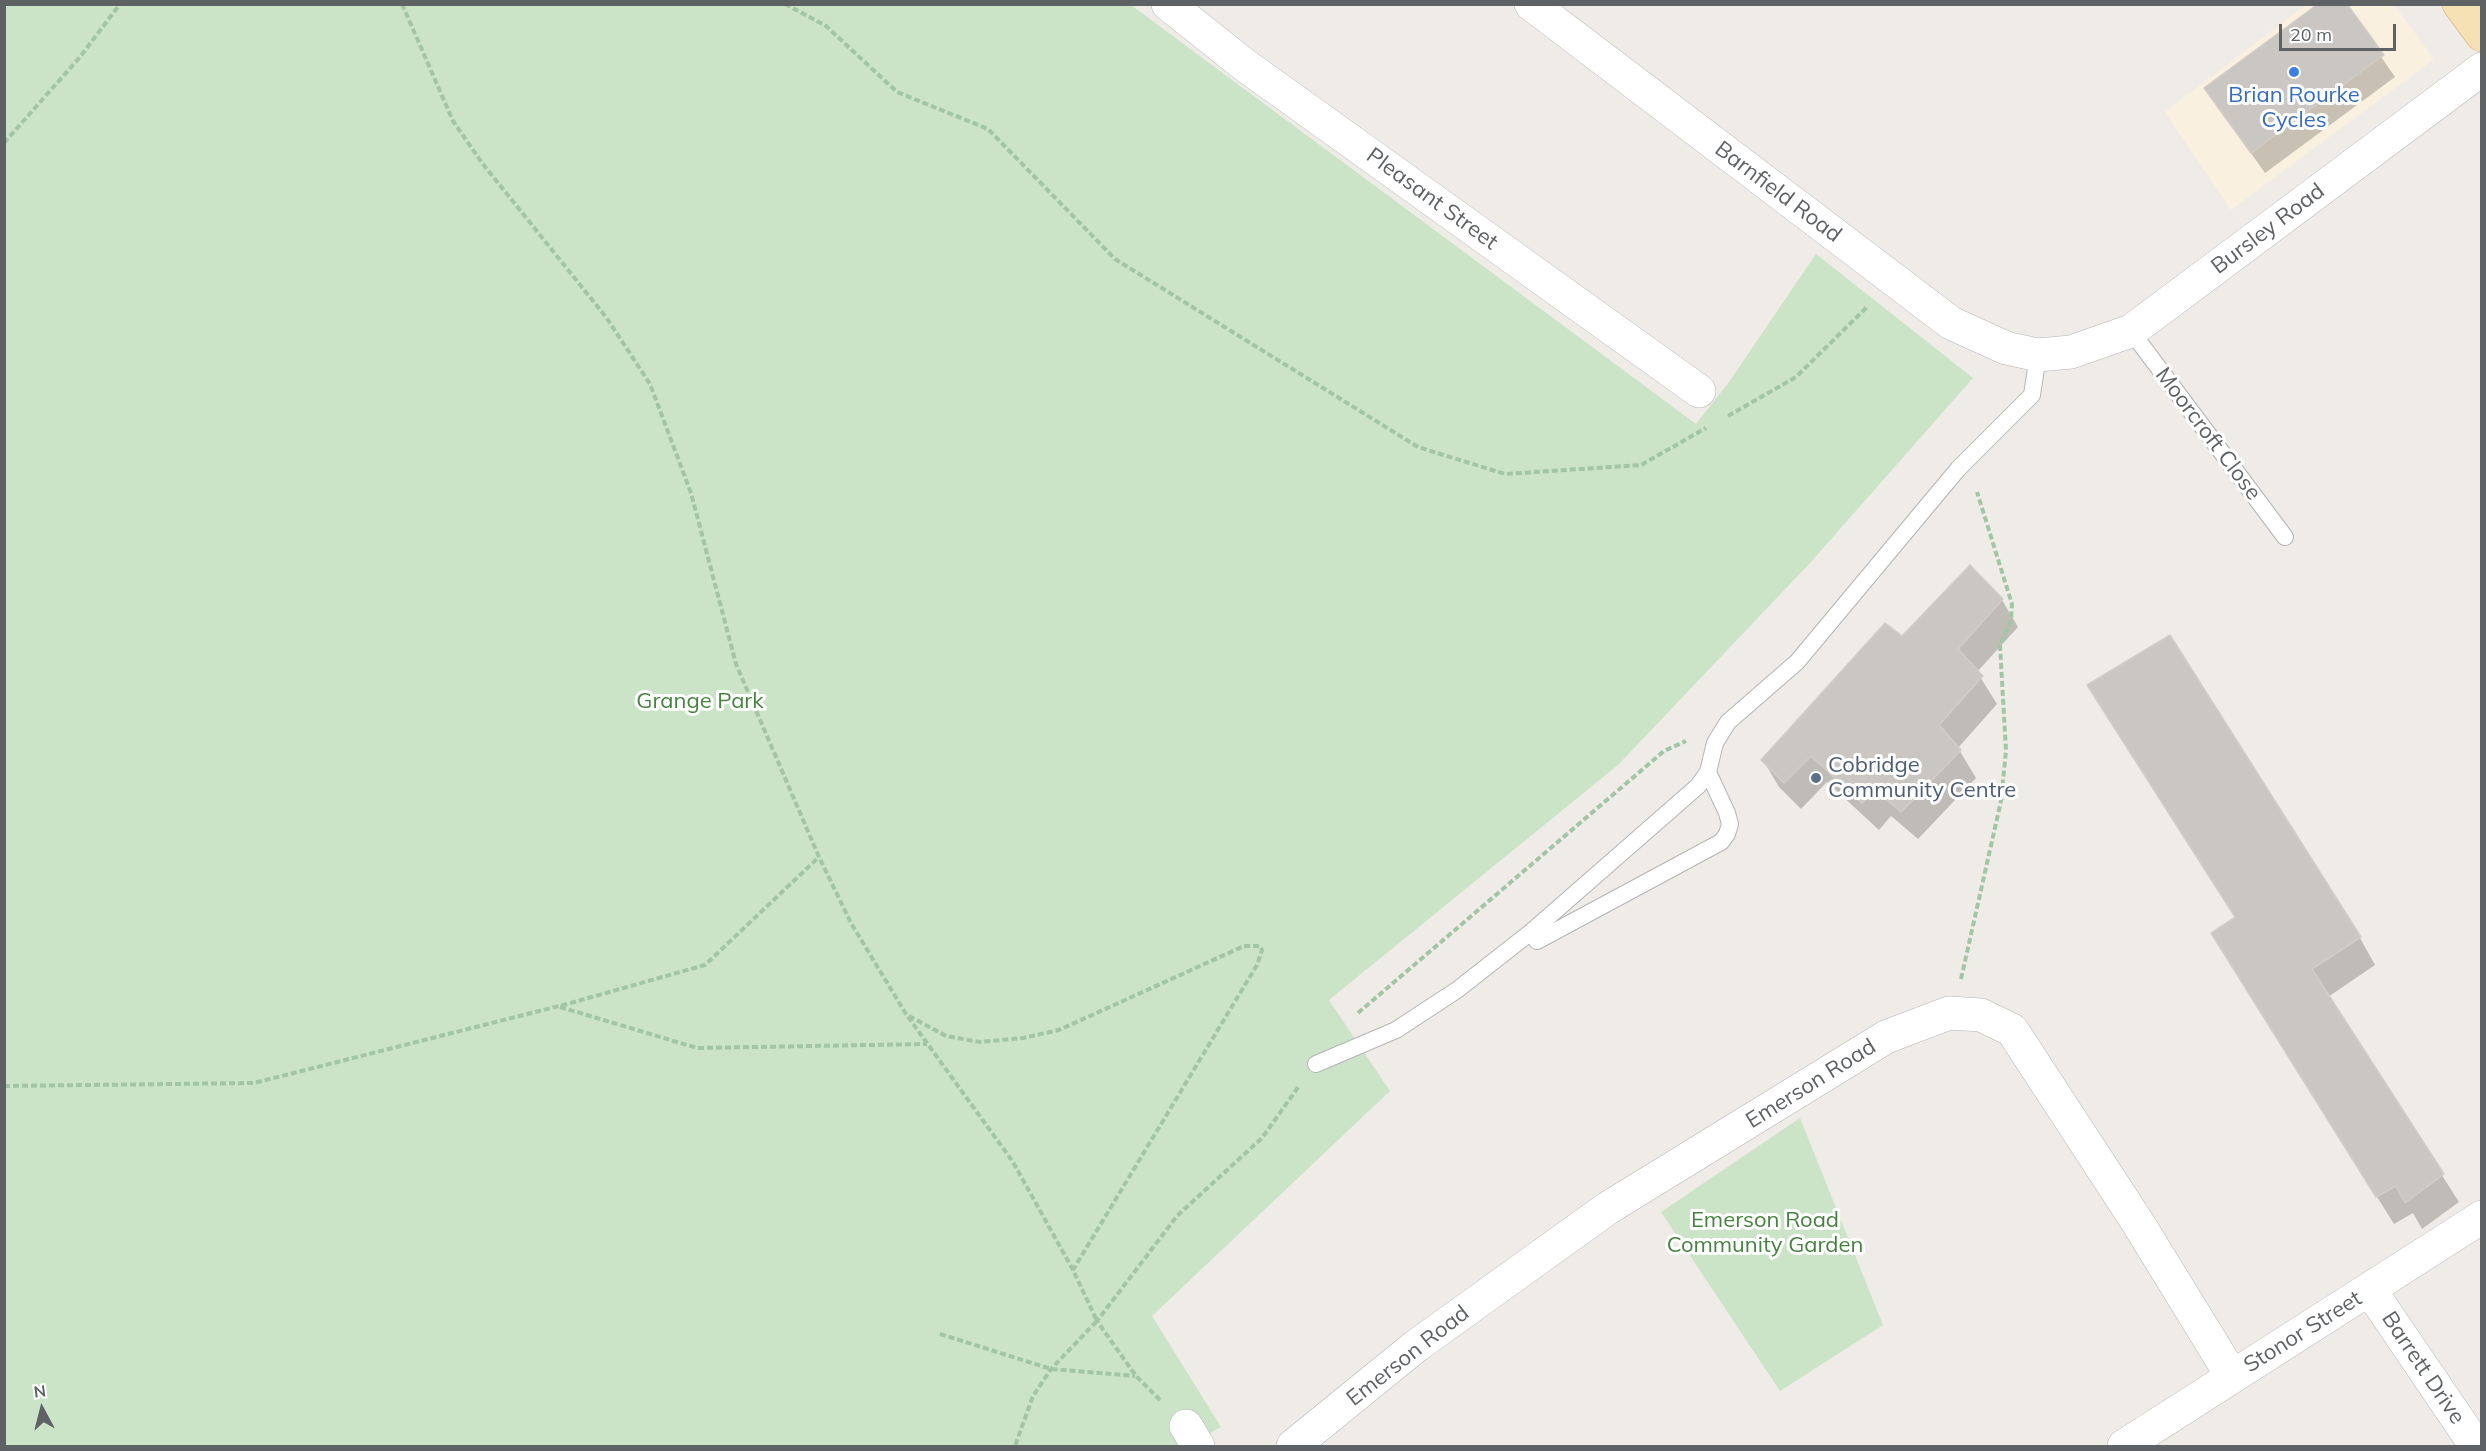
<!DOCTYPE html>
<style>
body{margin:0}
#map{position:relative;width:2486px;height:1451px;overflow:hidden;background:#efece7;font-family:Mulish,sans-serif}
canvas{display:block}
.frame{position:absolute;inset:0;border:6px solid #5e6265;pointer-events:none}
.north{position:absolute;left:12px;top:1379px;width:60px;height:60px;-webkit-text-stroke:4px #fff;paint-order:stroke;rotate:353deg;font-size:16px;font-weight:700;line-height:24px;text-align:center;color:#5e6265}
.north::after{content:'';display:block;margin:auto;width:21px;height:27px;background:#5e6265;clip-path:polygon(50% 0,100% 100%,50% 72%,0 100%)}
.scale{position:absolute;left:2279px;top:24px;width:117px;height:27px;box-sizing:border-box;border:3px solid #5e6265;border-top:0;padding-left:8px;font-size:18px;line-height:21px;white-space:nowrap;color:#5e6265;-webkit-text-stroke:4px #fff;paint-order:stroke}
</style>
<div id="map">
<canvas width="2486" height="1451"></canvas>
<div class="frame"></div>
<div class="north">N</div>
<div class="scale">20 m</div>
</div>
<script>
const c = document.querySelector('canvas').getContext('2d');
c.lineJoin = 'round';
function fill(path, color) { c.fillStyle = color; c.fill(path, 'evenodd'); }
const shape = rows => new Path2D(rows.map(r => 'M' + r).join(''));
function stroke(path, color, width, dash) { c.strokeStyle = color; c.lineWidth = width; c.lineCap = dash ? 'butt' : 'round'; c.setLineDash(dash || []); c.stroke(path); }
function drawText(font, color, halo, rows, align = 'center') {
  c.font = font + ' Mulish,sans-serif'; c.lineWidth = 6; c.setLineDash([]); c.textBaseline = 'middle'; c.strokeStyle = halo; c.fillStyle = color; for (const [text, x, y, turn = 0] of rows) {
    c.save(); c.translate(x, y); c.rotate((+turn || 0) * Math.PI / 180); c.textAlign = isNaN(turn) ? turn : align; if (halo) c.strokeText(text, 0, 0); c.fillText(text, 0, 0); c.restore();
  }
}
fill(shape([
 [2306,5,2394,5,2434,59,2231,210,2165,112]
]), '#faf0e0');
fill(shape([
 [4,5,1131,5,1696,424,1729,382,1816,254,1973,378,1810,563,1618,765,1329,1000,1390,1091,1152,1316,1221,1427,1186,1446,5,1446],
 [1800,1118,1883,1325,1780,1391,1661,1212]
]), '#cbe3c6');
fill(shape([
 [2345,4,2395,77,2265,173,2206,89],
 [2002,600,2018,627,1977,672,1997,704,1958,748,1976,778,1918,839,1891,816,1879,830,1827,782,1801,809,1779,787,1763,760,1902,638],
 [2089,686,2360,938,2375,965,2328,997,2459,1202,2422,1229,2413,1213,2394,1224,2229,961,2236,918]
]), '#0003');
const building = shape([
 [2318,4,2347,4,2384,55,2251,153,2204,88,2318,4],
 [1970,565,2003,599,1958,649,1983,676,1939,725,1961,750,1901,812,1875,789,1862,803,1811,756,1784,783,1761,760,1885,623,1902,636,1970,565],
 [2170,635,2361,937,2312,969,2444,1174,2405,1203,2396,1186,2376,1197,2211,933,2235,917,2087,685,2170,635]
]);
fill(building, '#cac7c3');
stroke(building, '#d3ccc6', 1.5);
const service = shape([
 [2131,331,2285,537],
 [1708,772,1727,813,1730,824,1727,834,1721,842,1537,941,1531,932,1698,786,1708,772,1715,743,1728,722,1797,662,1958,469,2032,395,2038,355],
 [1316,1064,1396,1030,1457,990,1531,932]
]);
const minor = shape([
 [1168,4,1246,66,1699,391],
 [1531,4,1951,323,2006,348,2038,355,2071,352,2131,331,2482,69],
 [2370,1290,2476,1446],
 [1186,1426,1198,1446],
 [1293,1446,1416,1346,1608,1208,1886,1037,1949,1013,1981,1015,2012,1030,2138,1223,2232,1376],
 [2124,1446,2482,1217]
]);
const primary = shape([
 [2459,4,2482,35]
]);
stroke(service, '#b2b4b7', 18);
stroke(minor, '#b2b4b7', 34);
stroke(primary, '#e2ae6c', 34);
stroke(shape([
 [402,4,453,121,482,163,606,317,650,384,691,493,736,664,819,857,851,923,906,1014,1013,1162,1073,1270,1097,1321,1051,1369,1033,1396,1015,1446],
 [785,4,826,26,897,92,988,129,1115,259,1418,447,1505,474,1641,465,1706,428],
 [4,143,80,57,120,4],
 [1728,416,1796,377,1867,307],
 [1961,979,2001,801,2006,751,2000,645,2011,621,2012,604,1977,492],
 [560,1007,697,1048,927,1044],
 [1358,1013,1664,751,1686,741],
 [909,1016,946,1036,980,1042,1023,1038,1059,1030,1244,946,1260,946,1262,950,1257,965,1073,1270],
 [4,1086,254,1083,567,1004,705,965,819,857],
 [940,1334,1051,1369,1135,1376],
 [1160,1400,1136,1376,1097,1321,1177,1216,1262,1138,1299,1086]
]), '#a2c5a6', 4, [6, 3]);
stroke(service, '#fff', 16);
stroke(minor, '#fff', 33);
stroke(primary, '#f6e1b4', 33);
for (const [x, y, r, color] of [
 [2294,72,6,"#3f7fe0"],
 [1816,778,6,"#5c6f8a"]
]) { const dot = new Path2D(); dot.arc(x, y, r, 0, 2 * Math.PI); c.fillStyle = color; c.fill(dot); stroke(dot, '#fff', 2); }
drawText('22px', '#366cbe', '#fff', [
 ["Brian Rourke",2294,95],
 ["Cycles",2294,120]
]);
drawText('22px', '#5e6265', '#fff', [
 ["Barnfield Road",1778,192,37],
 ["Pleasant Street",1432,199,36],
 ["Bursley Road",2268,229,-37],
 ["Moorcroft Close",2208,434,53],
 ["Emerson Road",1811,1084,-32],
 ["Stonor Street",2303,1332,-32],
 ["Emerson Road",1408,1356,-38],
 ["Barrett Drive",2423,1368,56]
]);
drawText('22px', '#488240', '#fff', [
 ["Grange Park",700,701],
 ["Emerson Road",1765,1220],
 ["Community Garden",1765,1245]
]);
drawText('22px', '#4e5e75', '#fff', [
 ["Cobridge",1828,765],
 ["Community Centre",1828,790]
], 'left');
</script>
